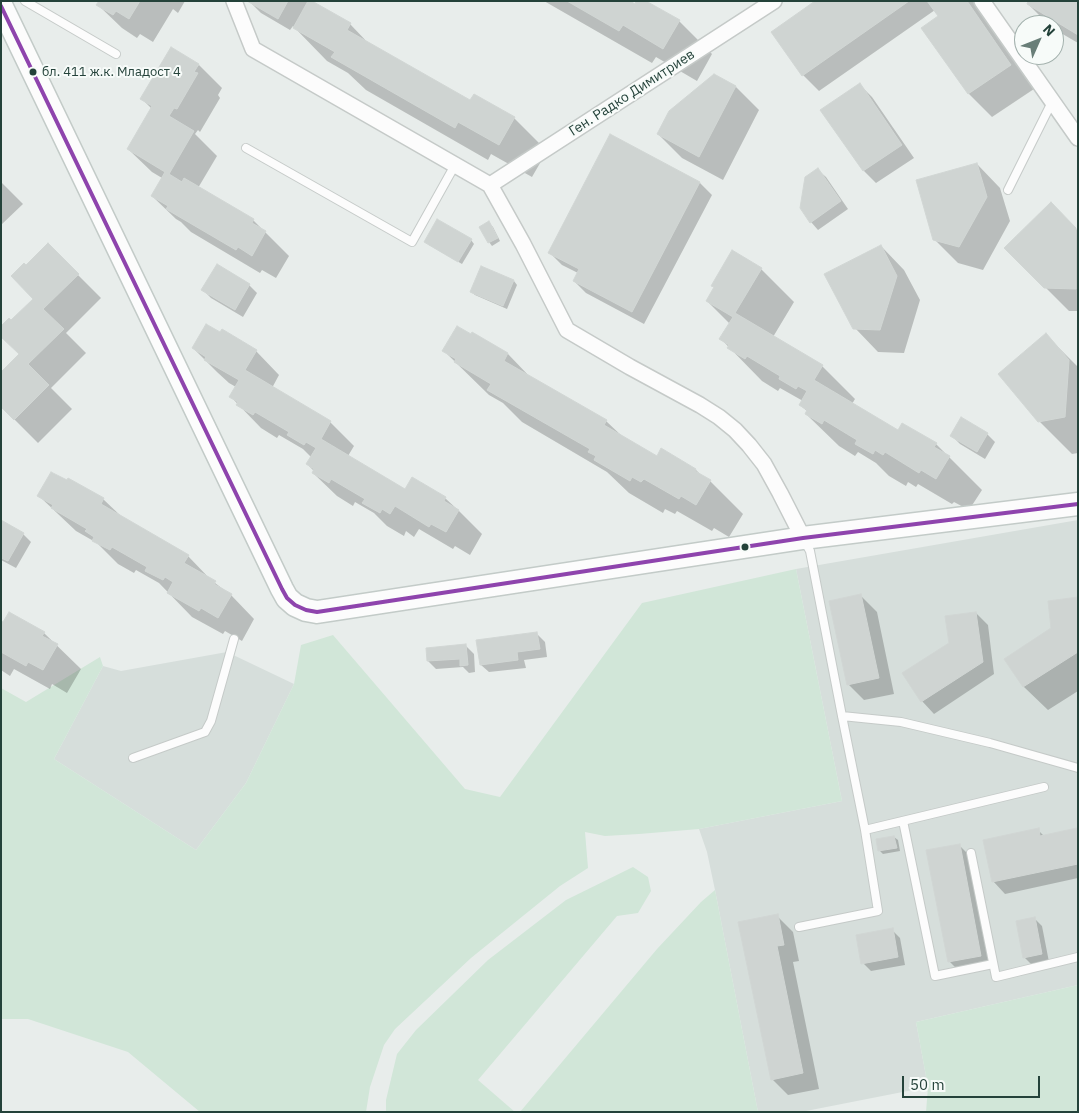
<!DOCTYPE html>
<meta charset="utf-8">
<style>
body{margin:0}
#map{position:relative;width:1079px;height:1113px;overflow:hidden;background:#e8edeb;font-family:"IBM Plex Sans",sans-serif}
canvas{display:block}
.frame{position:absolute;inset:0;border:2px solid #24423a;pointer-events:none}
.north{position:absolute;left:1014px;top:15px;width:50px;height:50px;box-sizing:border-box;background:#f7fbf9;border:1px solid #a3b1ad;border-radius:50%;rotate:46deg;font-size:14px;font-weight:700;line-height:20px;text-align:center;color:#24423a}
.north::after{content:'';display:block;margin:auto;width:18px;height:22px;background:#697e78;clip-path:polygon(50% 0,100% 100%,50% 72%,0 100%)}
.scale{position:absolute;left:902px;top:1076px;width:138px;height:22px;box-sizing:border-box;border:2px solid #24423a;border-top:0;padding-left:6px;font-size:15px;line-height:18px;white-space:nowrap;color:#24423a;-webkit-text-stroke:4px #f7fbf9;paint-order:stroke}
</style>
<div id="map">
<canvas width="1079" height="1113"></canvas>
<div class="frame"></div>
<div class="north">N</div>
<div class="scale">50 m</div>
</div>
<script>
const c = document.querySelector('canvas').getContext('2d');
c.lineJoin = 'round';
function fill(path, color) { c.fillStyle = color; c.fill(path, 'evenodd'); }
const shape = rows => new Path2D(rows.map(r => 'M' + r).join(''));
function stroke(path, color, width, dash) { c.strokeStyle = color; c.lineWidth = width; c.lineCap = dash ? 'butt' : 'round'; c.setLineDash(dash || []); c.stroke(path); }
function drawText(font, color, halo, rows, align = 'center') {
  c.font = font + ' "IBM Plex Sans",sans-serif'; c.lineWidth = 4; c.setLineDash([]); c.textBaseline = 'middle'; c.strokeStyle = halo; c.fillStyle = color; for (const [text, x, y, turn = 0] of rows) {
    c.save(); c.translate(x, y); c.rotate((+turn || 0) * Math.PI / 180); c.textAlign = isNaN(turn) ? turn : align; if (halo) c.strokeText(text, 0, 0); c.fillText(text, 0, 0); c.restore();
  }
}
fill(shape([
 [1078,520,1078,985,916,1022,928,1087,801,1112,758,1112,715,890,707,852,699,829,842,801,796,569],
 [227,652,294,684,246,783,196,850,54,759,103,666,121,671]
]), '#d6dedb');
fill(shape([
 [796,569,842,801,699,829,639,834,605,836,585,832,588,868,560,886,471,958,395,1029,384,1045,370,1087,366,1112,200,1112,128,1052,28,1019,1,1019,1,688,26,702,100,657,103,666,54,759,196,850,246,783,294,684,301,645,333,635,465,789,500,797,642,603],
 [633,867,648,877,651,891,638,913,617,916,478,1080,515,1112,386,1112,386,1100,397,1054,416,1030,488,960,566,900],
 [715,890,758,1112,520,1112,657,949,701,902],
 [1078,985,1078,1112,926,1112,928,1087,916,1022]
]), '#d1e6d8');
fill(shape([
 [100,1,185,1,178,13,173,9,153,42,140,34,137,38,122,28,98,5],
 [249,1,307,1,350,24,371,46,471,102,514,118,547,151,532,177,491,154,488,160,366,90,348,73,327,61,293,26,290,30,261,13],
 [544,1,627,1,679,21,712,54,697,81,656,57,652,63],
 [817,1,973,1,1034,89,992,117,969,94,923,28,939,16,935,10,819,91,803,75],
 [1078,1,1078,43,1054,29,1054,25,1049,25,1028,4],
 [199,65,222,88,218,95,220,98,200,132,198,130,195,134,217,156,198,188,253,220,289,256,276,278,262,270,260,273,191,232,181,222,176,219,152,196,162,178,152,172,128,149,152,109,142,99],
 [714,75,736,87,759,110,723,180,682,158,658,134],
 [860,85,872,97,914,158,876,183,864,171,822,110],
 [611,136,700,183,712,195,644,324,586,293,574,281,578,273,562,265,550,253],
 [977,164,1000,188,1010,221,983,270,958,263,934,239],
 [818,170,826,177,848,209,818,230,811,222],
 [1,182,23,204,1,225],
 [1051,204,1078,231,1078,311,1069,311,1006,248],
 [489,223,493,227,500,241,492,246,489,242],
 [471,240,474,244,462,264,429,245,426,242],
 [48,245,101,298,66,333,86,353,51,388,72,409,38,443,1,406,20,354,11,322,35,299,26,267],
 [881,246,904,270,920,300,904,353,878,352,855,328],
 [482,267,514,281,517,285,507,309,475,295,471,292],
 [761,269,794,302,773,337,822,366,855,399,852,404,899,432,936,444,982,490,969,510,954,502,952,504,918,484,916,487,908,482,906,486,889,476,876,463,858,452,855,456,839,446,806,414,808,412,800,405,803,401,780,388,778,391,762,381,721,339,730,324,707,301],
 [249,285,257,293,243,317,211,298,203,290],
 [472,334,508,354,531,378,606,421,624,438,657,458,662,450,696,470,704,478,710,481,743,514,729,537,714,528,712,531,677,511,675,514,665,509,663,513,629,493,607,472,522,422,503,403,489,395,444,351,471,336],
 [1046,335,1078,367,1078,453,1072,454,1039,421],
 [193,348,256,351,279,375,272,388,330,422,354,446,348,456,406,490,413,479,445,498,459,511,482,534,470,555,455,546,453,549,419,529,414,537,406,531,404,536,387,526,374,513,355,502,353,506,337,496,313,473,314,471,307,464,311,457,303,449,279,435,277,438,261,428,231,397,236,387,229,383,217,372],
 [987,434,995,442,985,459,960,444,952,436],
 [39,496,103,499,123,518,188,556,211,580,231,595,254,619,242,641,225,631,223,634,192,617,159,583,136,570,134,573,118,564,97,543,76,531],
 [1,521,23,534,31,542,16,568,1,560],
 [861,596,877,612,894,694,864,700,848,684],
 [1078,599,1078,691,1048,710,1024,687,1006,659,1053,629],
 [976,613,988,625,994,674,934,714,922,701,904,674,951,643],
 [1,623,44,633,81,669,67,693,52,684,50,689,14,669,10,676,1,670],
 [537,634,545,642,547,657,524,660,526,668,489,672,481,665],
 [466,646,474,654,475,672,469,673,463,667,436,669,428,661],
 [1076,829,1078,830,1078,878,1005,894,993,881,1038,830,1044,836],
 [894,837,898,840,900,851,883,854,880,851,878,840],
 [959,845,971,857,992,967,961,973,949,961],
 [777,916,793,932,799,961,793,962,819,1089,788,1095,772,1079],
 [1035,919,1042,926,1049,962,1032,965,1024,957],
 [892,930,900,938,905,965,871,971,863,963]
]), '#0003');
const building = shape([
 [99,1,140,1,129,19,116,11,113,15,96,5,99,1],
 [247,1,288,1,278,19,247,1],
 [308,1,312,1,351,23,347,30,470,100,474,94,515,117,499,145,458,122,455,128,331,57,335,52,293,28,308,1],
 [567,1,630,1,635,4,636,1,646,1,680,20,663,49,623,25,619,31,567,1],
 [815,1,909,1,802,76,771,32,815,1],
 [927,1,967,1,1011,65,968,94,921,28,938,16,927,1],
 [1028,1,1078,1,1078,35,1027,4,1028,1],
 [171,47,199,64,194,72,198,73,177,109,174,108,169,116,194,131,169,174,182,182,184,178,254,219,252,223,266,231,252,256,238,247,236,250,166,209,168,206,151,196,165,172,127,149,152,106,140,99,171,47],
 [714,74,736,86,699,157,657,134,669,111,714,74],
 [860,83,902,145,863,171,820,110,860,83],
 [610,134,700,182,632,312,573,281,579,269,548,253,610,134],
 [977,163,987,197,959,247,933,240,916,180,977,163],
 [818,168,841,201,810,223,800,208,805,177,818,168],
 [1051,202,1076,228,1076,289,1044,288,1004,248,1051,202],
 [437,219,472,239,458,262,424,242,437,219],
 [489,221,498,238,488,243,479,227,489,221],
 [48,243,79,274,43,309,64,329,28,364,49,385,14,420,1,407,1,372,19,354,1,337,1,326,9,318,11,320,33,299,11,276,24,263,26,265,48,243],
 [881,245,897,276,880,330,853,329,824,274,881,245],
 [732,250,762,268,735,313,823,365,814,380,898,430,902,423,937,443,934,447,950,456,936,479,921,470,919,473,885,452,883,455,875,450,873,454,855,444,857,440,824,420,822,424,805,414,807,410,799,405,807,391,798,386,796,389,779,379,780,376,747,356,745,359,727,348,729,345,719,339,733,317,706,301,714,287,711,286,732,250],
 [217,264,250,284,235,310,201,290,217,264],
 [481,266,514,280,503,306,470,292,481,266],
 [206,324,220,332,222,329,257,350,245,370,331,421,321,439,405,489,412,477,446,497,444,501,459,510,446,532,431,524,429,527,395,506,390,514,382,509,380,513,362,503,365,499,331,479,329,483,312,473,314,469,306,464,316,448,306,442,304,445,287,435,289,432,255,412,253,415,236,405,238,402,229,397,239,380,204,360,206,357,192,348,206,324],
 [457,326,471,334,472,332,508,353,504,361,607,420,604,425,657,456,661,448,696,469,695,471,711,480,696,505,681,496,679,499,644,479,641,482,632,477,630,481,594,460,596,456,588,452,590,449,487,390,491,384,454,362,456,359,442,351,457,326],
 [1046,333,1069,360,1065,417,1038,422,998,374,1046,333],
 [961,417,988,433,977,452,950,436,961,417],
 [51,472,67,480,68,478,104,498,101,504,189,555,184,563,216,581,214,584,232,594,218,618,201,608,199,611,167,593,173,582,165,577,163,580,145,571,147,567,112,547,110,550,92,541,94,537,85,531,87,529,51,508,53,505,37,496,51,472],
 [1,520,24,533,8,561,1,558,1,520],
 [861,594,879,678,847,685,829,601,861,594],
 [1078,597,1078,652,1023,687,1004,659,1051,628,1048,601,1078,597],
 [9,612,45,632,42,636,58,644,43,670,28,662,26,666,1,652,1,621,3,622,9,612],
 [976,612,983,662,921,702,902,673,949,643,945,616,976,612],
 [537,632,540,649,517,652,518,660,480,665,476,640,537,632],
 [466,644,468,665,460,666,460,659,427,661,426,648,466,644],
 [1039,828,1040,836,1077,828,1078,864,992,882,983,840,1039,828],
 [894,836,897,848,878,851,876,839,894,836],
 [960,844,981,956,948,962,926,850,960,844],
 [778,914,784,945,777,946,803,1073,771,1080,738,922,778,914],
 [1035,917,1042,954,1023,958,1016,921,1035,917],
 [893,928,898,957,861,964,856,935,893,928]
]);
fill(building, '#cfd4d2');
stroke(building, '#d1d6d4', 1);
const lane = shape([
 [25,1,116,54],
 [246,148,412,242,455,165],
 [1008,190,1052,102],
 [842,716,901,722,990,743,1078,768],
 [133,758,205,732,211,721,234,639],
 [903,821,935,976,993,964],
 [865,830,1044,787],
 [971,853,996,977,1078,957],
 [799,927,878,911,865,830,842,716,810,551,805,542]
]);
const street = shape([
 [234,1,253,49,490,185,523,244,567,330,630,367,700,405,719,417,735,430,749,445,764,464,780,493,803,538],
 [982,1,1078,138],
 [490,185,774,1]
]);
const secondary = shape([
 [1,5,282,589,287,598,295,605,306,610,317,612,803,538,1078,504]
]);
stroke(lane, '#c5cac8', 10);
stroke(street, '#c5cac8', 18);
stroke(secondary, '#c3cbc8', 25);
stroke(lane, '#fcfcfc', 8);
stroke(street, '#fcfcfc', 15);
stroke(secondary, '#fcfcfc', 22);
stroke(shape([
 [1,6,282,589,287,598,295,605,306,610,317,612,803,538,1078,504]
]), '#8e44ad', 4);
for (const [x, y, r, color] of [
 [33,72,4.5,"#24423a"],
 [745,547,4.5,"#24423a"]
]) { const dot = new Path2D(); dot.arc(x, y, r, 0, 2 * Math.PI); c.fillStyle = color; c.fill(dot); stroke(dot, '#f7fbf9', 2); }
drawText('13px', '#24423a', '#f7fbf9', [
 ["бл. 411 ж.к. Младост 4",42,72]
], 'left');
drawText('14px', '#24423a', '#f7fbf9', [
 ["Ген. Радко Димитриев",632,93,-33]
]);
</script>
